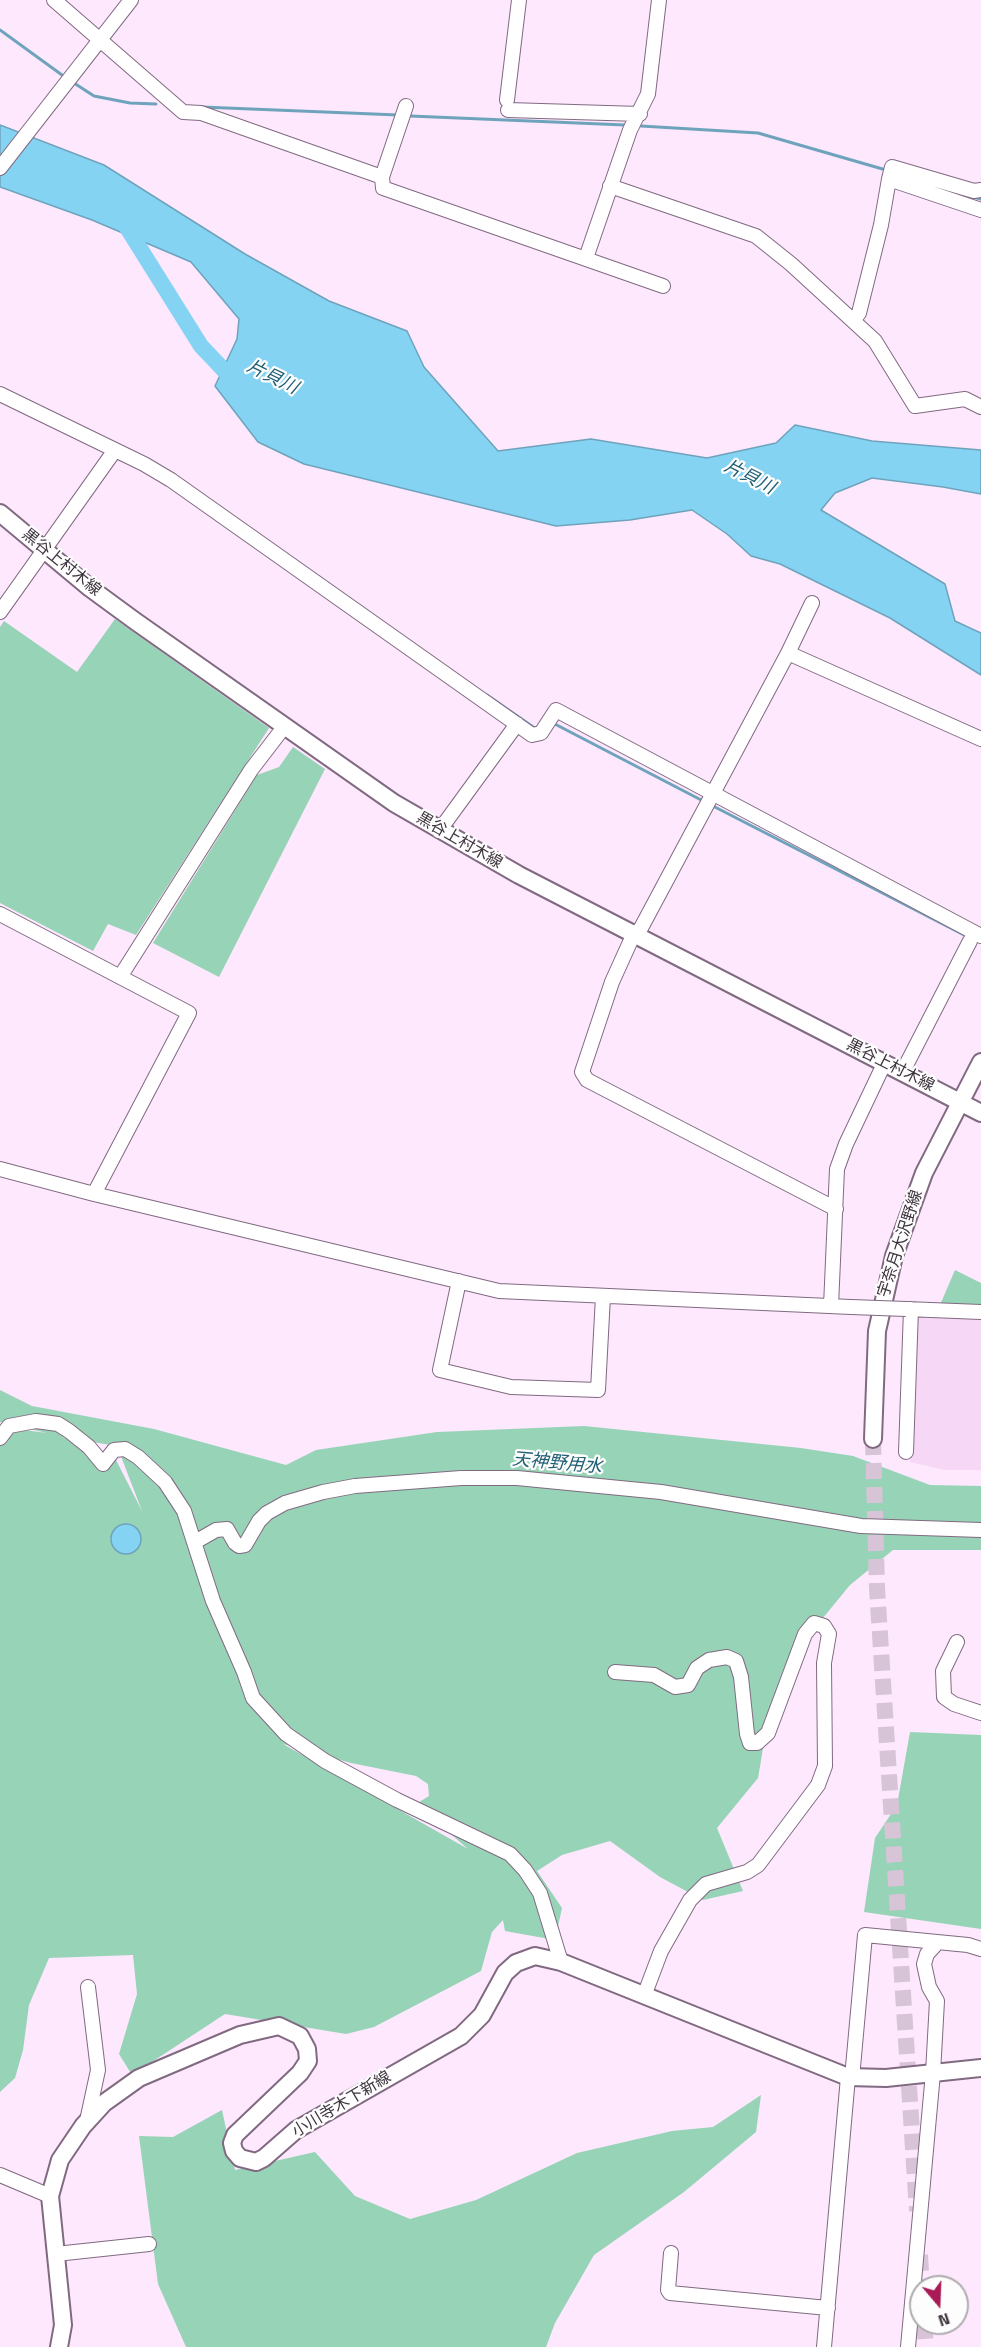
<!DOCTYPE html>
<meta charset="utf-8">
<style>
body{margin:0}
#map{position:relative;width:981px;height:2347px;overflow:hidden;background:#fde8fd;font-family:"Titillium Web",sans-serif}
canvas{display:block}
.north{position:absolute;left:909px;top:2275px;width:60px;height:60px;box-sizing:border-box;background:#fdfdfd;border:2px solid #b0acb0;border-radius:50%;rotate:161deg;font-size:16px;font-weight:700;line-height:24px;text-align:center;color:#3d333d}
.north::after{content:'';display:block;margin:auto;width:21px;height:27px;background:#aa1a56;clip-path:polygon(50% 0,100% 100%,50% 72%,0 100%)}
</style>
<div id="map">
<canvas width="981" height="2347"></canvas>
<div class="north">N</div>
</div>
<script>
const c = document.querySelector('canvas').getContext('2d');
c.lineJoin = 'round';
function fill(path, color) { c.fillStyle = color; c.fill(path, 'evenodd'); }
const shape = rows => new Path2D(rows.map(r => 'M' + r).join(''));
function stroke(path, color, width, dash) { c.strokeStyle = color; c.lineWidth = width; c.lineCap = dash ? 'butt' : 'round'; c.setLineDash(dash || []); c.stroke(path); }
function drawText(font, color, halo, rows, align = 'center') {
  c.font = font + ' "Titillium Web","Noto Sans JP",sans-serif'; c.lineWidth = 4.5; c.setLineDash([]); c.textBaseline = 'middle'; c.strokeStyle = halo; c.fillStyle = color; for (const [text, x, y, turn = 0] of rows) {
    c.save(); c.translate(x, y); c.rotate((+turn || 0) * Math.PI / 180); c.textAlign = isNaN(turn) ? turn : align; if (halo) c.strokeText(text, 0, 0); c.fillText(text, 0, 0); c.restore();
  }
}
fill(shape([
 [916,1317,981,1319,981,1470,945,1470,910,1462]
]), '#f7d7f6');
fill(shape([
 [115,619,269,728,136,935,108,924,93,951,0,903,0,627,4,621,77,672],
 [293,747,325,769,219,977,153,943,257,775,279,767],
 [955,1270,981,1283,981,1307,940,1305],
 [0,1390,32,1406,154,1429,286,1465,316,1450,437,1432,584,1426,801,1448,853,1456,930,1485,981,1486,981,1550,893,1550,850,1585,800,1646,769,1713,758,1778,717,1828,743,1891,703,1900,660,1877,610,1841,562,1855,537,1871,562,1908,555,1940,505,1931,503,1920,492,1932,481,1971,374,2027,346,2034,225,2014,132,2075,119,2054,137,1994,133,1955,49,1958,29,2005,23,2050,15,2078,0,2092,0,1427,47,1433,0,1422],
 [62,1437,117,1446,142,1511,116,1460],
 [283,1744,351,1763,416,1776,428,1784,429,1796,416,1804,468,1849],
 [910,1732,981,1735,981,1929,864,1912,875,1838,897,1805],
 [761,2095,756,2132,684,2192,594,2255,555,2323,546,2347,186,2347,158,2284,139,2136,173,2137,222,2110,235,2170,315,2152,355,2196,410,2219,476,2200,577,2153,672,2131,713,2127]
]), '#97d3b6');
const water = shape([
 [0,125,104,165,245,254,329,301,407,331,424,367,498,451,591,439,707,458,776,443,795,425,872,441,981,450,981,494,943,487,872,478,835,493,821,510,945,584,955,621,981,633,981,675,890,618,780,564,751,556,727,534,692,510,630,520,556,526,304,464,258,442,215,386,237,339,239,319,191,262,92,220,0,187,0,125],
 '111 1539a15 15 0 1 1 30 0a15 15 0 1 1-30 0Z'
]);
fill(water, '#85d3f3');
stroke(water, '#6fa3bc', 1.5);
stroke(shape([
 [0,30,62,75],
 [74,83,94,96,130,103,156,104],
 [202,107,398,115],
 [410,116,625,125],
 [641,126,758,133,886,170],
 [973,197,981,199],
 [487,695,536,729],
 [551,722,705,802],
 [711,805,970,938]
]), '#6fa3bc', 3);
stroke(shape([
 [121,218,201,346,238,385]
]), '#85d3f3', 16);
stroke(shape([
 [873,1439,877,1588,917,2211],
 [920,2255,922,2287],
 [924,2323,926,2347]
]), '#d7c4d7', 16, [16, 8]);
const minor = shape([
 [54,0,183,112,201,113,382,177,383,188,663,286],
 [507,100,519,0],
 [508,110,640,114],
 [0,168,131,0],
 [382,177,406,106],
 [889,179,892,167,974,191,981,190],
 [610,186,756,236,791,264,875,341,915,406,965,399,981,407],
 [586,258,630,130,648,94,659,0],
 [853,321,859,313,881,225,889,179,981,210],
 [0,394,144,464,171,480,532,735,541,733,556,710,981,936],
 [0,612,115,450],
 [788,653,812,603],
 [439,831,517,724],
 [0,914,189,1013,94,1194],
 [120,977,251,770,284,727],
 [902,1073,970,941],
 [0,1169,94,1194,499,1291,851,1307],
 [836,1209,587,1080,582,1072,612,982,631,940,641,928,788,653,981,739],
 [459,1281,440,1370,511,1387,598,1390,603,1296],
 [831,1306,837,1169,846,1144,884,1064],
 [906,1309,981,1312],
 [0,1438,9,1426,36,1421,58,1424,69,1431,89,1447,103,1464,114,1450,125,1449,138,1457,165,1482,184,1511,213,1601,244,1672,253,1698,286,1734,325,1761,397,1800,510,1854,525,1870,540,1893,561,1962],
 [906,1452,911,1309],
 [195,1542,216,1530,227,1529,235,1543,239,1546,245,1545,259,1521,267,1513,285,1503,323,1492,355,1486,461,1478,517,1478,661,1492,861,1526,981,1530],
 [957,1642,943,1671,944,1697,954,1704,981,1713],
 [615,1672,654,1675,675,1687,688,1685,697,1668,709,1660,727,1657,736,1661,741,1677,747,1734,750,1743,757,1743,768,1733,805,1634,814,1623,824,1626,829,1634,824,1663,825,1766,818,1785,758,1865,747,1872,706,1884,690,1900,661,1951,644,1996],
 [852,2078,865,1935,968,1945,981,1949],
 [87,2121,98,2070,88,1987],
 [0,2175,50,2196],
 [671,2253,668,2290,670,2293,828,2308],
 [56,2254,149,2244],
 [824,2347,848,2077],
 [908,2347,933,2073,937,2001,929,1987,924,1964,927,1954,938,1942]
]);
const major = shape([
 [0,513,90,588,135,621,394,803,519,875,981,1113],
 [873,1439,877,1331,894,1256,924,1173,981,1062],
 [59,2347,63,2325,50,2196,60,2160,83,2126,104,2103,139,2078,240,2035,279,2026,300,2036,307,2049,308,2061,300,2073,235,2135,232,2143,234,2151,240,2158,256,2162,264,2158,296,2130,461,2036,482,2015,505,1973,516,1963,535,1956,561,1962,848,2077,886,2078,981,2068]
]);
stroke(minor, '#816a81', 16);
stroke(major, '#816a81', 20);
stroke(minor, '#fff', 14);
stroke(major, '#fff', 16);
const minorBridge = shape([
 [851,1307,906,1309]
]);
stroke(minorBridge, '#816a81', 16, []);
stroke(minorBridge, '#fff', 14);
drawText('16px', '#3d333d', '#fdfdfd', [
 ["黒谷上村木線",61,563,39],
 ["黒谷上村木線",459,841,30],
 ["黒谷上村木線",890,1066,27],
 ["宇奈月大沢野線",901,1244,-72],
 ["小川寺木下新線",342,2105,-31]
]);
drawText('italic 18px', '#226076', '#fdfdfd', [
 ["片貝川",272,378,26],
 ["片貝川",749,478,27],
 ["天神野用水",557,1464,5]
]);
</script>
